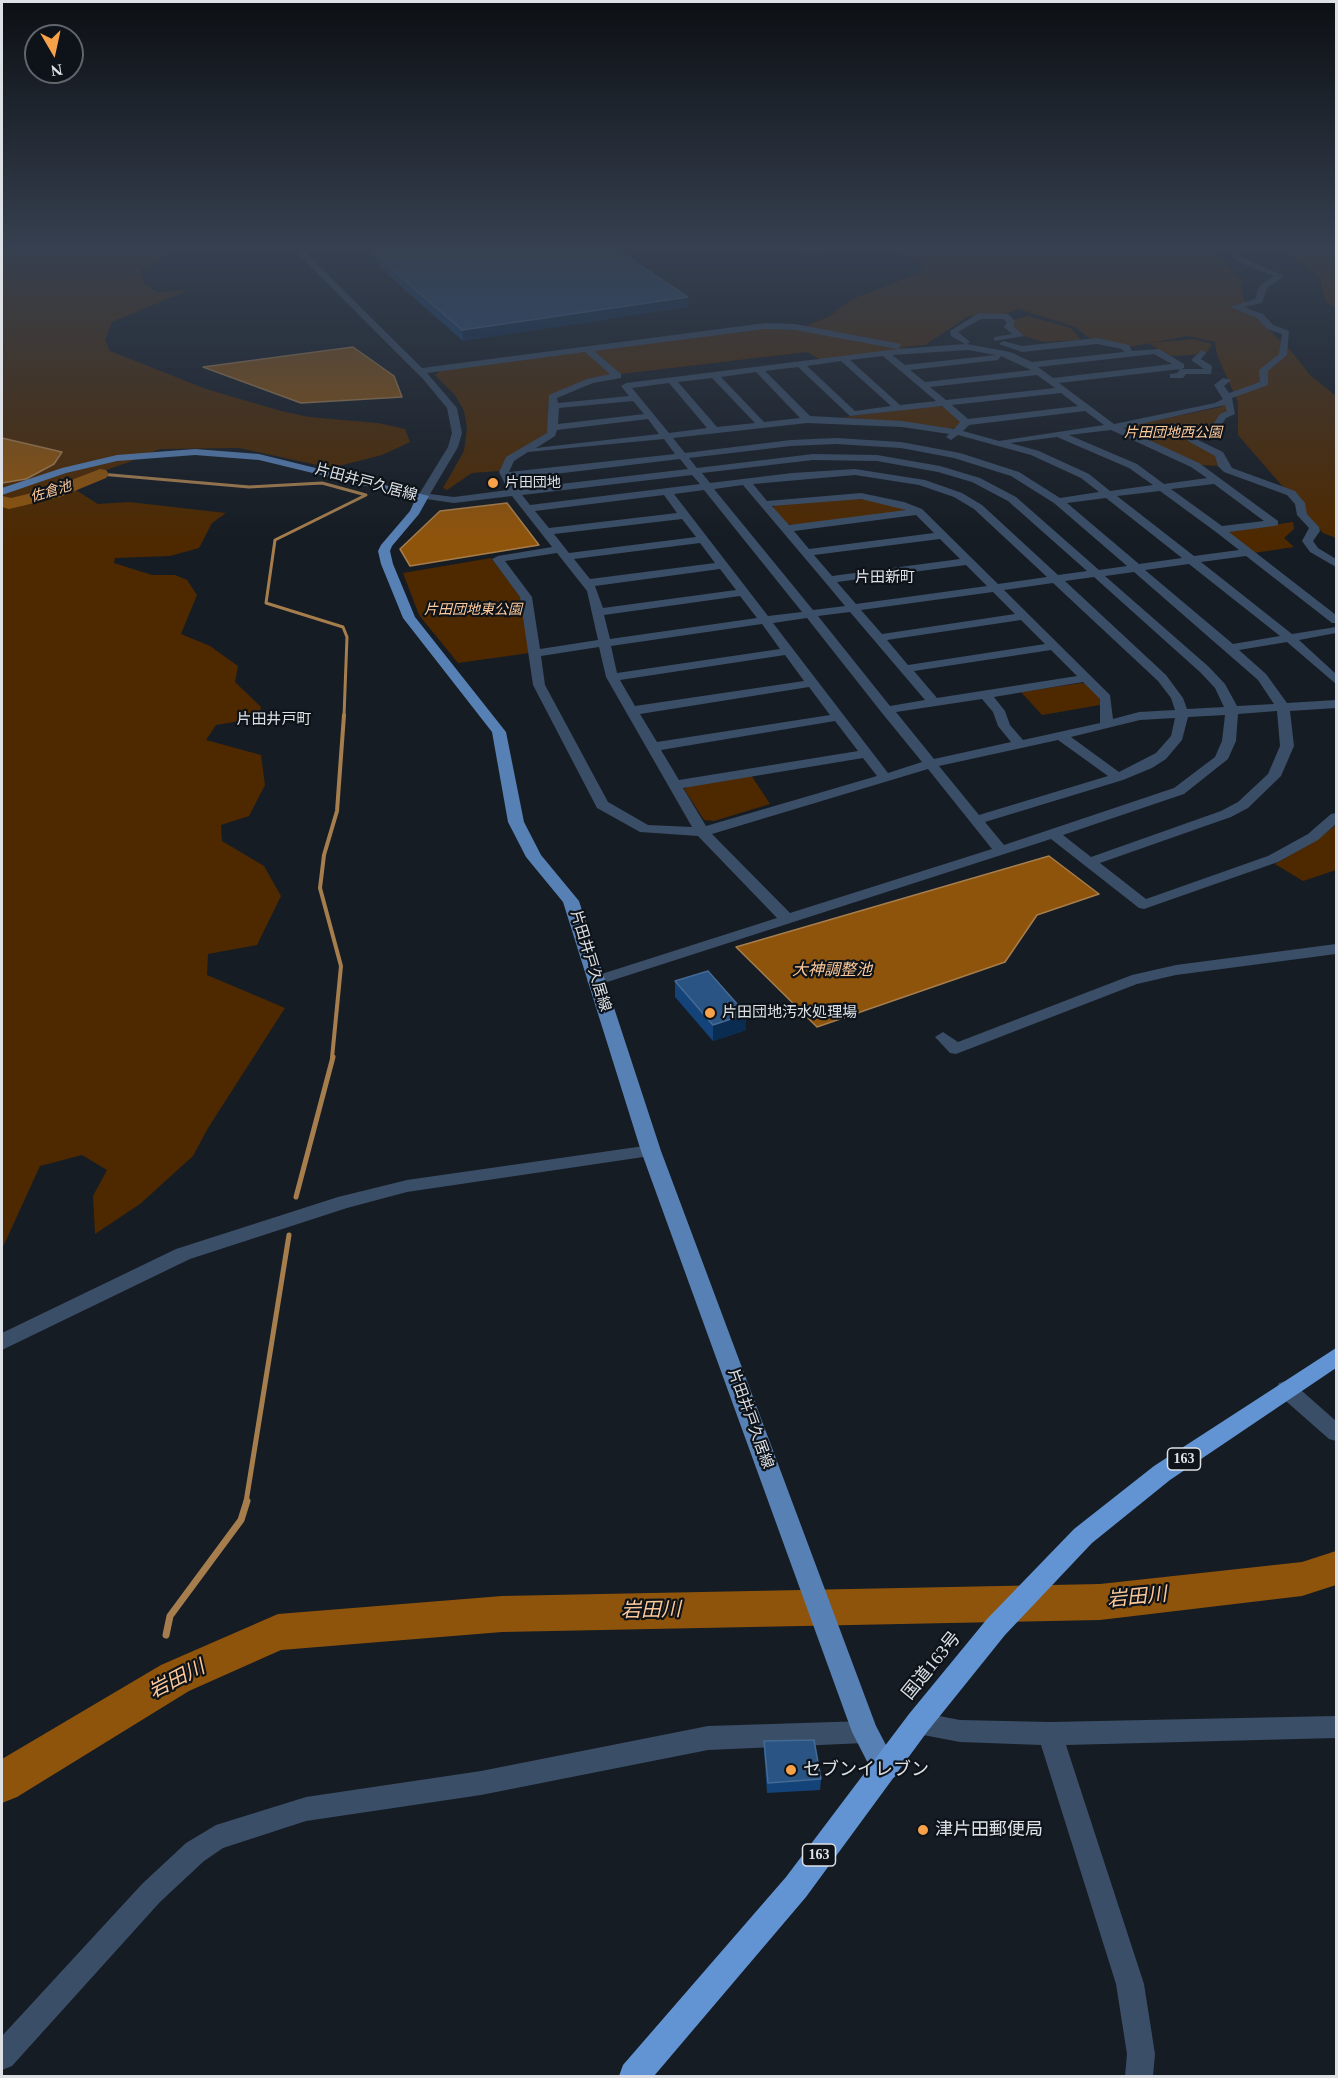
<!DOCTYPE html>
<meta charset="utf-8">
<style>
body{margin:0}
#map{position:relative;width:1338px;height:2078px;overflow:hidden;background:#161c23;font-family:"Times New Roman",serif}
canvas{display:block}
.frame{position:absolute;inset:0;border:3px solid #dde1e6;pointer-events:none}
.north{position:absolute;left:24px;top:24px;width:60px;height:60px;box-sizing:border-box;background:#0d1319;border:2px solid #60656b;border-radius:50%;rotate:171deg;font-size:16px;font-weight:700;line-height:24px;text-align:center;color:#dde1e6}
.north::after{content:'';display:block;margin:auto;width:21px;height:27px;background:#f7a149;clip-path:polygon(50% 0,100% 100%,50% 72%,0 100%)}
</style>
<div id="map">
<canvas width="1338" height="2078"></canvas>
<div class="frame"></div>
<div class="north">N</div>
</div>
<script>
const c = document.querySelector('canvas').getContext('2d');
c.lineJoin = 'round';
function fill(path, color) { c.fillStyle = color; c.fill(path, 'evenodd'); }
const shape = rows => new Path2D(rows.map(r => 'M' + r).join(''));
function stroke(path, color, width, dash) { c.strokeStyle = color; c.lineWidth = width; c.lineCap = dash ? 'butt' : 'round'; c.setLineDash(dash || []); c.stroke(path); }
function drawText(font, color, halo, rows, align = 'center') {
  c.font = font + ' "Times New Roman","Noto Sans JP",serif'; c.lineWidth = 4.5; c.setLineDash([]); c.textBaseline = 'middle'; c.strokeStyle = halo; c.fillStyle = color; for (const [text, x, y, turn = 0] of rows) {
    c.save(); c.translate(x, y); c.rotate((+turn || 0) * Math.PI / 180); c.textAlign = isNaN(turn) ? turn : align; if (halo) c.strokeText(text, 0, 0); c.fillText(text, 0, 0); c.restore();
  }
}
fill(shape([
 [2,249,178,249,140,271,145,284,157,292,189,290,112,322,105,339,110,351,206,389,281,411,309,417,378,423,405,429,410,442,382,455,331,468,239,448,160,449,132,461,66,484,98,504,129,502,226,513,212,523,199,548,170,556,115,558,114,563,152,575,175,575,187,580,197,595,181,634,210,646,238,666,235,682,261,707,259,718,216,725,206,740,261,755,265,785,249,816,221,825,222,841,264,866,281,896,257,945,208,954,207,975,285,1008,208,1128,193,1156,140,1204,95,1234,93,1196,107,1170,82,1155,40,1166,2,1249,2,483,26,479,53,464,61,452,2,438],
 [770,249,1220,249,1218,250,1220,256,1241,279,1243,297,1250,312,1291,351,1310,375,1336,396,1336,538,1323,533,1238,435,1238,402,1217,355,1215,342,1188,336,1128,347,1089,338,1075,327,1018,309,1001,316,969,316,925,345,901,347,906,349,821,360,807,352,621,374,549,397,548,430,545,436,507,458,499,471,472,473,447,490,443,488,464,451,467,428,464,411,455,395,435,375,441,370,753,328,796,330,828,317,852,299,925,271,919,260,896,253,801,254],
 [1278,249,1336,249,1336,309,1325,300,1319,276,1298,259],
 [1028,316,1071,328,1081,340,1044,342,1027,337,1012,328,1013,320],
 [1194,339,1212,344,1206,354,1170,356,1148,343],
 [1225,402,1229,409,1217,421,1189,435,1190,440,1217,455,1219,466,1199,465,1122,427,1221,407],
 [937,406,944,407,961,422,955,428,948,429,843,417],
 [841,498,872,500,904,508,905,511,794,525,787,524,773,508,775,505],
 [1293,522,1294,529,1284,538,1294,547,1254,553,1227,532],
 [491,558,521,598,529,653,458,663,419,615,403,573],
 [1081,683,1089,684,1100,698,1100,705,1042,715,1021,692],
 [751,775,770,804,714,821,704,820,684,789,688,786],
 [1336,825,1336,870,1303,881,1275,864,1317,840]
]), '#4e2900');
const water = shape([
 [353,347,394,376,402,397,301,403,203,367,353,347],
 [2,438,62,452,54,464,26,479,2,483,2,438],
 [507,503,539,545,410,566,400,549,440,511,507,503],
 [1049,856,1099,894,1037,915,1005,962,817,1027,736,947,1049,856]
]);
fill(water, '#8f540c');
stroke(water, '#a67e4d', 1.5);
stroke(shape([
 [100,474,249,487,322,483,366,495,275,540,266,603,343,627,347,637,344,716]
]), '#a67e4d', 3);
stroke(shape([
 [332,1058,341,966,320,888,324,855,337,811,344,715]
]), '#a67e4d', 4);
stroke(shape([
 [296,1197,333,1057],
 [246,1502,289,1235]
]), '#a67e4d', 5);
stroke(shape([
 [166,1635,170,1616,241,1520,247,1501]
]), '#a67e4d', 7);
fill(shape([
 [100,469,106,470,109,474,106,478,60,497,9,509,2,507,2,496,11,498,48,489,100,469],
 [1336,1551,1336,1585,1302,1596,1100,1620,502,1632,281,1650,189,1691,17,1797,2,1803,2,1759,161,1665,278,1614,502,1596,1100,1584,1302,1562,1336,1551]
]), '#8f540c');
fill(shape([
 [293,249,302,249,422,368,765,323,795,324,901,344,898,349,965,344,951,336,950,331,979,313,1008,314,1015,321,1013,326,1024,336,994,341,994,337,1012,334,1004,327,1007,322,1003,319,981,319,958,332,970,342,967,344,1010,352,1032,362,1124,352,1122,349,1097,344,1022,352,999,344,1003,341,1022,346,1097,338,1129,345,1132,351,1159,349,1184,364,1184,368,1181,369,1059,383,1114,424,1215,403,1223,399,1214,385,1223,378,1231,380,1224,386,1229,393,1260,382,1259,370,1279,354,1282,334,1267,329,1257,318,1230,307,1255,299,1260,285,1274,276,1236,261,1231,255,1233,249,1241,249,1239,255,1242,257,1284,276,1267,288,1262,303,1243,307,1263,314,1273,325,1289,331,1287,355,1268,371,1268,385,1232,398,1235,414,1226,418,1220,427,1198,440,1223,452,1232,468,1295,491,1305,503,1307,514,1319,527,1320,531,1313,541,1318,548,1336,559,1336,567,1310,552,1302,541,1309,528,1297,515,1295,504,1287,495,1224,472,1218,466,1215,456,1188,441,1190,434,1214,423,1220,414,1227,411,1225,405,1123,428,1199,463,1278,521,1278,525,1274,526,1229,532,1336,615,1336,623,1332,623,1246,556,1201,562,1292,634,1336,627,1336,633,1299,640,1336,674,1336,684,1287,642,1239,650,1266,674,1287,703,1336,700,1336,708,1290,711,1294,746,1281,776,1248,808,1231,817,1100,863,1146,899,1268,856,1308,834,1331,814,1336,813,1336,824,1318,840,1278,862,1144,909,1139,908,1051,839,601,984,589,984,587,981,589,978,777,918,698,836,640,832,597,808,533,685,520,597,492,559,498,556,552,547,512,496,454,503,419,498,418,496,448,447,452,433,447,408,423,379,293,249],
 [765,329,795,330,898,349,626,383,621,386,629,396,558,403,557,398,593,383,621,378,621,374,594,351,765,329],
 [968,350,996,355,905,365,892,355,968,350],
 [585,352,610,374,587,379,549,395,547,433,506,457,499,472,508,490,454,497,430,494,458,447,462,433,457,408,427,373,585,352],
 [1154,354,1172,364,1053,378,1038,367,1154,354],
 [883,356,936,401,900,405,850,360,883,356],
 [1001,356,1031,370,925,382,910,370,998,360,1001,356],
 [841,361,891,406,855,411,807,366,841,361],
 [798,367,850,416,942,406,960,422,954,429,902,421,810,416,765,371,798,367],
 [756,372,800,418,764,422,721,377,756,372],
 [1037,375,1055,388,946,400,930,387,1037,375],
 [712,378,755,423,717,427,678,382,712,378],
 [669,383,707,428,669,433,632,388,669,383],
 [1061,393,1078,406,968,419,952,405,1061,393],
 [633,401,644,414,558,424,559,408,633,401],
 [1085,411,1104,425,999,441,963,431,969,425,1085,411],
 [648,419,659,434,536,448,555,436,557,430,648,419],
 [807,423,902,427,949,434,946,437,951,440,958,435,1031,455,1081,478,1099,492,1060,498,1019,472,960,453,901,442,836,438,791,440,685,453,673,438,807,423],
 [1111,430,1191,467,1207,478,1164,484,1137,464,1069,435,1111,430],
 [1057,437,1129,468,1153,485,1110,491,1089,474,1039,451,1010,443,1057,437],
 [664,439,675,454,509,472,514,461,528,452,664,439],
 [836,444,901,448,954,458,1011,476,1054,503,1127,566,1099,570,1016,497,980,478,940,466,877,455,813,454,697,468,689,458,791,446,836,444],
 [680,459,688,469,518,489,513,479,680,459],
 [813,460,877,461,938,472,972,482,1008,501,1087,571,1058,575,982,505,962,493,925,480,855,469,792,473,710,483,702,473,813,460],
 [692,475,700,484,530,505,522,495,692,475],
 [855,475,919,485,954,497,974,509,1047,577,998,584,922,509,904,502,861,493,767,501,753,484,855,475],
 [1214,484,1264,521,1222,526,1171,489,1214,484],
 [743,485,825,582,845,606,813,610,714,489,743,485],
 [704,490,802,612,768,616,674,494,704,490],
 [1160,491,1216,532,1239,550,1194,556,1117,496,1160,491],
 [664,495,677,513,549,528,535,511,664,495],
 [1106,498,1182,558,1139,564,1067,503,1106,498],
 [861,499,906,510,789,525,772,506,861,499],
 [916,515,934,533,809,549,794,531,916,515],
 [682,519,696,537,569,553,554,534,682,519],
 [940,539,960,559,832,576,814,555,940,539],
 [700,543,715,563,590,579,574,559,700,543],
 [557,553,587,591,598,640,540,649,532,597,505,561,557,553],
 [1189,564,1280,636,1233,644,1145,570,1189,564],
 [966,565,987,586,856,604,837,582,966,565],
 [720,569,736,590,603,608,595,586,720,569],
 [1134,572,1258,680,1274,704,1237,706,1225,684,1209,667,1105,576,1134,572],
 [1094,577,1201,673,1215,688,1224,707,1187,709,1183,698,1166,675,1065,581,1094,577],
 [1053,583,1158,681,1171,698,1175,710,1139,712,1113,719,1110,695,1004,590,1053,583],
 [993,592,1015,614,882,634,861,610,993,592],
 [740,596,757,618,610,639,604,615,740,596],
 [850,612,925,700,890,706,818,616,850,612],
 [807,618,882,713,922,762,888,773,773,623,807,618],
 [1021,620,1045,644,908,665,887,640,1021,620],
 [762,624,780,649,617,673,611,646,762,624],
 [599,647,606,677,692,827,648,825,608,802,545,685,541,656,599,647],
 [1051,650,1077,676,937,698,914,671,1051,650],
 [785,655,804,681,635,706,620,680,785,655],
 [1083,682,1100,699,1100,723,1023,740,1010,725,1005,711,994,697,1083,682],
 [809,687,830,715,657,742,640,714,809,687],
 [982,699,993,712,998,726,1011,742,934,759,896,712,982,699],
 [1277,711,1280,746,1268,774,1238,802,1221,811,1091,857,1063,835,1184,794,1228,759,1236,741,1238,714,1277,711],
 [1225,715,1222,741,1215,757,1174,788,1004,845,985,822,1123,780,1152,768,1166,759,1182,740,1188,717,1225,715],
 [1175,718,1171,736,1156,753,1119,772,1071,737,1140,720,1175,718],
 [835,721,858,751,679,780,661,750,835,721],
 [1058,740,1108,776,979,815,939,766,1058,740],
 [863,758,877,776,706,826,683,788,863,758],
 [928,769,992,849,790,913,712,834,928,769],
 [1202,350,1206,353,1201,359,1212,366,1211,374,1186,374,1183,378,1170,378,1170,374,1177,373,1180,369,1204,369,1191,360,1202,350],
 [1336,944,1336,954,1176,975,1137,984,956,1054,950,1053,935,1037,943,1032,958,1042,1132,975,1176,965,1336,944],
 [651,1145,657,1147,660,1151,657,1155,407,1192,347,1208,190,1259,2,1350,2,1333,176,1249,338,1197,407,1180,651,1145],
 [1286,1381,1293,1383,1336,1421,1336,1441,1329,1439,1279,1395,1276,1389,1279,1383,1286,1381],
 [918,1712,960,1720,1050,1722,1336,1716,1336,1738,1066,1745,1144,1984,1155,2054,1153,2076,1125,2076,1127,2054,1116,1984,1041,1745,960,1742,918,1734,909,1731,906,1723,909,1715,918,1712],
 [865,1721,874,1724,877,1732,874,1740,865,1743,708,1750,481,1795,306,1821,223,1848,204,1861,160,1902,12,2066,2,2070,2,2036,142,1884,186,1843,216,1825,306,1797,481,1771,708,1726,865,1721]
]), '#3a4e67');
fill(shape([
 [195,449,259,454,429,496,419,514,392,546,390,551,393,564,415,617,506,732,524,822,541,855,579,901,661,1151,876,1726,898,1768,895,1777,885,1781,875,1777,852,1732,641,1151,563,902,526,857,508,822,492,732,403,618,381,564,378,551,381,545,410,511,416,498,259,460,195,455,117,461,66,473,2,495,2,488,62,468,117,455,195,449]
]), '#5780b5');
fill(shape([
 [1336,1348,1336,1368,1170,1480,1092,1543,1005,1635,927,1732,806,1897,654,2076,619,2076,623,2065,786,1877,909,1714,987,1619,1074,1529,1154,1466,1336,1348]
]), '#6293d3');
fill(shape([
 [366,249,616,249,687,307,463,341,379,267,379,261],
 [675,981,746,1030,713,1041,675,997],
 [764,1741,821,1779,820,1790,767,1793,764,1751]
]), '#134378');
fill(shape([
 [688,297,687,307,463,341,462,330],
 [746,1014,746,1030,713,1041,713,1025]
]), '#0b2c51');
const building = shape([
 [376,249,616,249,688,297,462,330,378,257,384,256,376,249],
 [708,971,746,1014,713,1025,675,981,708,971],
 [814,1740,821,1779,768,1783,764,1741,814,1740]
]);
fill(building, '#295484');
stroke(building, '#456a93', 1.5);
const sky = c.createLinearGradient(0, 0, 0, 540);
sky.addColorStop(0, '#0c0f13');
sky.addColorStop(0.46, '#364050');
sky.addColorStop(1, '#36405000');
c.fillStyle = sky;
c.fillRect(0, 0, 1338, 540);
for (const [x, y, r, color] of [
 [493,483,6,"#f7a149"],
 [710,1013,6,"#f7a149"],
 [791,1770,6,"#f7a149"],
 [923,1830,6,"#f7a149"]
]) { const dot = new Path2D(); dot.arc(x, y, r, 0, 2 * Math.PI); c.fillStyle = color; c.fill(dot); stroke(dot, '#0d1319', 2); }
drawText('italic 14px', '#ffcb9d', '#0d1319', [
 ["片田団地西公園",1173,433],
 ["片田団地東公園",473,610]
]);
drawText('14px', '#dde1e6', '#0d1319', [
 ["片田団地",505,483]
], 'left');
drawText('italic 14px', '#fdc99b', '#0d1319', [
 ["佐倉池",51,492,-17]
]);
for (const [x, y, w] of [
 [1184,1459,33],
 [819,1855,33]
]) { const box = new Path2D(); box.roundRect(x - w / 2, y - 11, w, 22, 4.5); c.fillStyle = '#0d1319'; c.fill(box); stroke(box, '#dde1e6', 1.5); }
drawText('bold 14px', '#dde1e6', null, [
 ["163",1184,1459],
 ["163",819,1855]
]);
drawText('15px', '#dde1e6', '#0d1319', [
 ["片田井戸久居線",366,483,15],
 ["片田井戸久居線",590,961,73],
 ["片田井戸久居線",750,1419,70]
]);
drawText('15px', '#dde1e6', '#0d1319', [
 ["片田新町",885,578],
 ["片田井戸町",274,720]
]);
drawText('15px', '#dde1e6', '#0d1319', [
 ["片田団地汚水処理場",722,1013]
], 'left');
drawText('italic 16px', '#fdc99b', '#0d1319', [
 ["大神調整池",832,971]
]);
drawText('18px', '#dde1e6', '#0d1319', [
 ["国道163号",932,1666,-51]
]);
drawText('18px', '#dde1e6', '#0d1319', [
 ["セブンイレブン",803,1770],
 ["津片田郵便局",935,1830]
], 'left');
drawText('italic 20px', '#fdc99b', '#0d1319', [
 ["岩田川",1137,1598,-6],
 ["岩田川",651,1611,-1],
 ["岩田川",177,1680,-27]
]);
</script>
